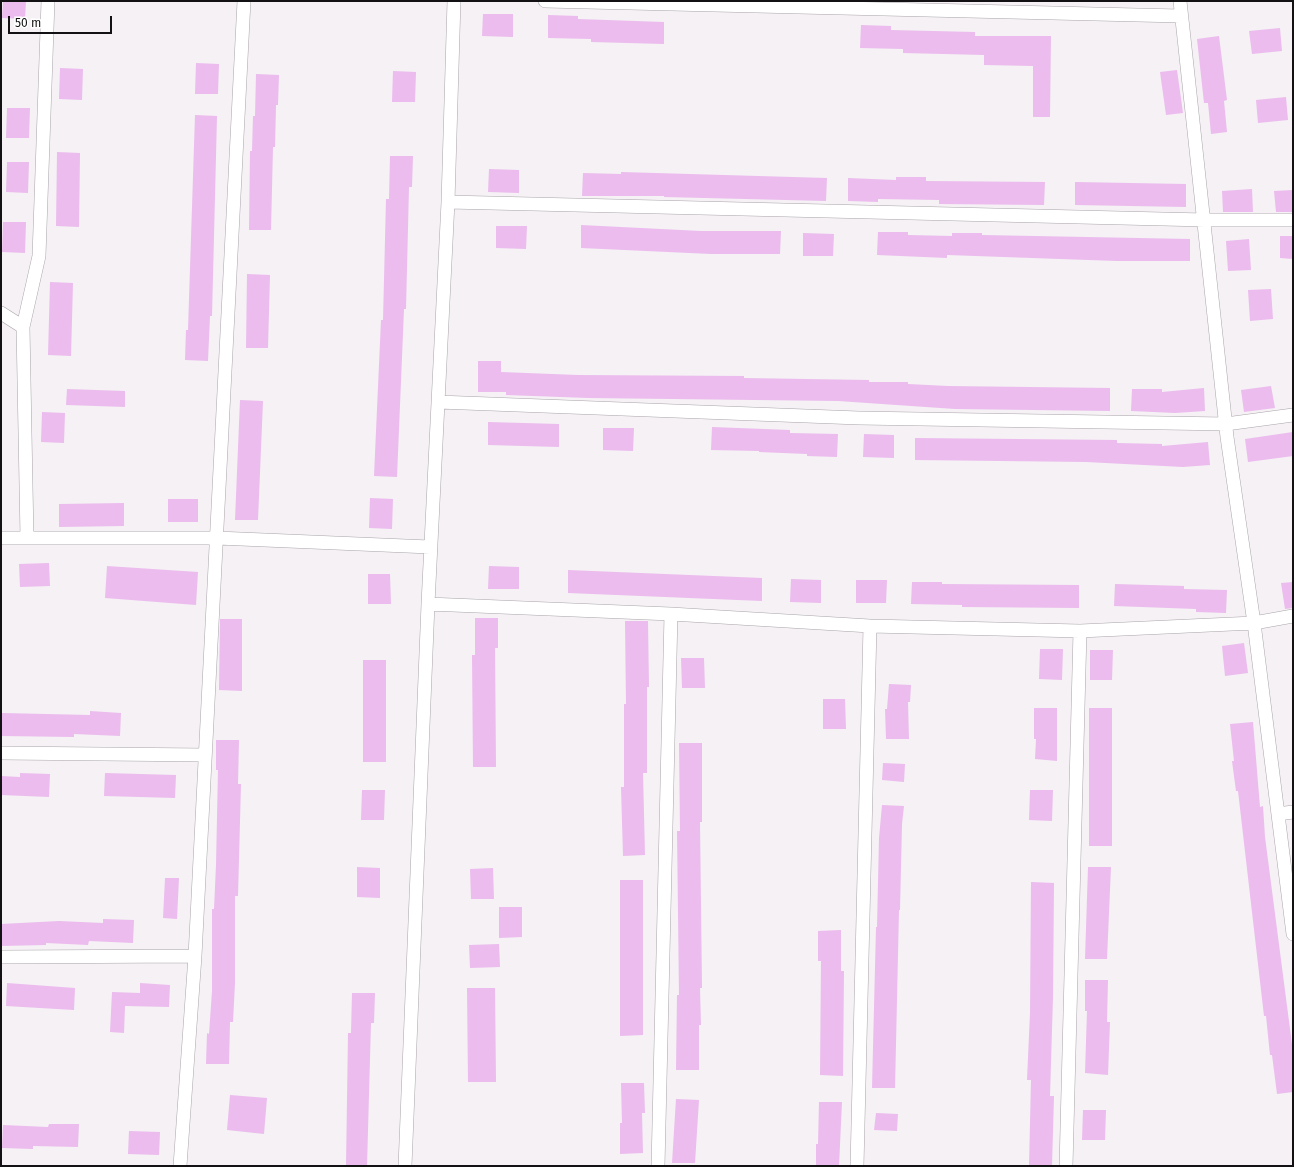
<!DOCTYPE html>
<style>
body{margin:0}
#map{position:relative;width:1294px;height:1167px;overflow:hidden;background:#f5f1f5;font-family:"Fira Sans",sans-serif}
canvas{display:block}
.frame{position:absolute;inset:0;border:2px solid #131113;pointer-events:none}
.scale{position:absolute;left:8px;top:16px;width:104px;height:18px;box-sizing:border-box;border:2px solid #131113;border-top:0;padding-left:5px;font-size:12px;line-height:14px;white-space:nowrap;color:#131113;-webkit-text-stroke:3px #fff;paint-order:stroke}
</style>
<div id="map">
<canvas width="1294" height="1167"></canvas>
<div class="frame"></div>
<div class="scale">50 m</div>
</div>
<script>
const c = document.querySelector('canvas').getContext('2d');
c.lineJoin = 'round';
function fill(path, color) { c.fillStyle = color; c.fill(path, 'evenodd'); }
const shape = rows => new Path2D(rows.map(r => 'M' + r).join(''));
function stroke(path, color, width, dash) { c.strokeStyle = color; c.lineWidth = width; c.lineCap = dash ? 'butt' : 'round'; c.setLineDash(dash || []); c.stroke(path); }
fill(shape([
 [3,1,26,1,25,19,2,18],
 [483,14,513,14,513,37,482,36],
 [548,15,578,16,578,19,664,22,664,44,591,42,591,39,548,38],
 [861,25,891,26,891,30,975,32,975,36,1051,36,1050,117,1033,117,1033,66,984,65,984,55,903,53,903,49,860,48],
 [1280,28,1282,51,1252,54,1249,31],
 [1219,36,1227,100,1224,101,1227,132,1211,134,1208,103,1204,103,1197,39],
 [196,63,219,64,218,94,195,94],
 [60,68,83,69,82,100,59,99],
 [1177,70,1183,113,1166,115,1160,72],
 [393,71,416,72,415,102,392,102],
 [256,74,279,75,278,105,276,105,275,147,273,147,271,230,249,230,250,151,252,151,253,116,255,116],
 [1286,97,1288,120,1258,123,1256,100],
 [7,108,30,108,29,138,6,138],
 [195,115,217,116,212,316,210,316,208,361,185,360,186,330,188,330],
 [57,152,80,153,79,227,56,226],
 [390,156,413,156,412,187,409,187,406,309,404,309,397,477,374,476,381,320,383,320,386,199,389,199],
 [7,162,29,162,28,193,6,192],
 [489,169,519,170,519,193,488,192],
 [621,172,827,178,826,201,664,197,664,196,582,196,583,173,621,174],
 [896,177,926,177,926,181,1045,182,1044,205,939,204,939,200,878,199,878,202,848,201,848,178,896,180],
 [1075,182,1186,184,1186,207,1075,205],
 [1252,189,1253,212,1223,212,1222,191],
 [1293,190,1293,212,1276,212,1274,191],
 [3,222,26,222,25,253,2,252],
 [581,225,701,231,781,231,780,254,711,254,581,248],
 [496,226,527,226,526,249,496,248],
 [878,232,908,232,908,235,952,236,952,233,982,233,982,235,1190,239,1190,261,1117,261,947,255,947,258,877,255],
 [803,233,834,234,833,256,803,256],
 [1280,236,1293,236,1293,259,1280,258],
 [1249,239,1251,270,1228,271,1226,241],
 [247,274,270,275,268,348,246,348],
 [50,282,73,283,71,356,48,355],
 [1271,289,1273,319,1250,321,1248,290],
 [478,361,501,361,501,372,578,375,744,376,744,378,869,380,869,382,908,382,908,384,948,386,1110,388,1110,411,955,409,838,401,588,398,506,395,506,392,478,392],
 [1271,386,1275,408,1244,412,1241,390],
 [1204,388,1205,411,1175,413,1131,411,1132,389,1162,389,1162,392],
 [67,389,125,391,125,407,66,405],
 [240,400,263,401,258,520,235,520],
 [42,412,65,413,64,443,41,442],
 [488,422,559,424,559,447,488,445],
 [712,427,790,430,790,433,838,434,837,457,807,456,807,454,759,452,759,451,711,450],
 [603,428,634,428,633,451,603,450],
 [1293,432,1293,456,1248,462,1245,439],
 [864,434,894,435,894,458,863,457],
 [915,438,1117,440,1117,443,1162,444,1162,446,1208,442,1210,465,1183,467,1086,462,915,460],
 [370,498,393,499,392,529,369,528],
 [168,499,198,499,198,522,168,522],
 [124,503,124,526,59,527,59,504],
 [49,563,50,586,20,587,19,564],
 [107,566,198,572,196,605,105,598],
 [489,566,519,567,519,589,488,589],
 [568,570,762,578,762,601,568,593],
 [368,574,390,574,391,604,368,604],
 [791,579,821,580,821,603,790,602],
 [856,580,887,580,886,603,856,603],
 [912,582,942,582,942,584,1079,585,1079,608,962,607,962,605,911,604],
 [1293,582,1293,608,1285,609,1281,583],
 [1115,584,1184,586,1184,589,1227,590,1226,613,1196,612,1196,609,1114,606],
 [475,618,498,618,498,648,495,648,496,767,473,767,472,655,475,655],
 [220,619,242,619,242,691,219,690],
 [625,621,648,621,649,687,647,687,647,773,643,773,645,855,623,856,621,787,624,787,624,704,626,704],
 [1244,643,1248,673,1225,676,1222,646],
 [1040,649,1063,649,1062,680,1039,679],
 [1090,650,1113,650,1112,680,1090,680],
 [681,658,704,658,705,688,682,688],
 [363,660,386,660,386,762,363,762],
 [889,684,911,685,910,702,908,702,909,739,886,739,885,709,887,709],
 [823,699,845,699,846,729,823,729],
 [1034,708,1057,708,1057,761,1035,759,1036,739,1034,739],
 [1089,708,1112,708,1112,846,1089,846],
 [90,711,121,713,120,736,74,734,74,737,1,736,2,713,90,715],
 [1253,722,1260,807,1263,806,1265,837,1293,1052,1293,1092,1277,1094,1272,1055,1270,1055,1266,1016,1264,1016,1238,791,1236,791,1232,761,1234,761,1230,724],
 [216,740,239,740,238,784,241,784,238,896,235,896,235,983,233,1022,230,1022,229,1064,206,1064,207,1033,209,1034,212,991,212,909,214,909,216,865,218,770,216,770],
 [679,743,702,743,702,822,700,822,702,988,700,988,701,1025,699,1025,699,1070,676,1070,677,995,679,995,677,831,680,831],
 [883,763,905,764,904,782,882,780],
 [20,773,50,774,49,797,1,795,1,776,20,777],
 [105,773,176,775,175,798,104,796],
 [362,790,385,790,384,820,361,820],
 [1030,790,1053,790,1052,821,1029,820],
 [882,805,904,806,902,824,900,910,899,910,895,1088,872,1088,876,927,877,927,879,838],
 [357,867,380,868,380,898,357,897],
 [1088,867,1111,867,1107,959,1085,959],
 [493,868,494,899,471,899,470,869],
 [165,878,179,878,177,919,163,918],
 [620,880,643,880,643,1035,620,1036],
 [1031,882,1054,883,1053,997,1050,1096,1054,1096,1052,1166,1029,1166,1031,1080,1027,1080,1030,1013],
 [499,907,522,907,522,937,499,938],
 [103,919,134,920,133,943,89,941,88,945,46,943,46,945,1,946,1,924,59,921,103,923],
 [841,930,841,971,844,971,843,1076,820,1075,821,961,818,961,818,931],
 [499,944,500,967,470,968,469,945],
 [1085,980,1108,980,1107,1022,1110,1022,1108,1075,1085,1073,1087,1011,1085,1011],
 [7,983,75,988,74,1010,6,1006],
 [140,983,170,985,169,1007,125,1006,124,1033,110,1032,112,992,140,993],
 [467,988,495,988,496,1082,468,1082],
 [352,993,375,993,374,1023,371,1023,367,1166,346,1166,348,1033,351,1033],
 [621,1083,644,1083,645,1113,642,1113,643,1153,620,1154,620,1123,622,1123],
 [230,1095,267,1098,264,1134,227,1130],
 [676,1099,699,1100,695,1163,672,1163],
 [819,1102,842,1102,839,1166,816,1166,816,1144,818,1144],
 [1083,1110,1106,1110,1105,1140,1082,1140],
 [876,1113,898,1114,897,1131,874,1130],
 [49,1124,79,1124,78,1147,33,1146,33,1149,2,1148,3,1125,48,1127],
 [129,1131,160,1132,159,1155,128,1154]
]), '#ebbced');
const minor = shape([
 [545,1,1180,16],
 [1180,1,1227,437,1254,623,1293,934],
 [448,202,1205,220,1293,220],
 [1,313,23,327],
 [438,402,859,418,1226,424,1293,415],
 [1,538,217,538,430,547],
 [27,538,23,327,39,256,48,1],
 [428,604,671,614,870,626,1080,631,1254,623,1293,616],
 [1,753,205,755],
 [1278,814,1293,812],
 [1,957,195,956],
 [180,1166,195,956,244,1],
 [405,1166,428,604,448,202,454,1],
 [658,1166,671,614],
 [857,1166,870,626],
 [1066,1166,1080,631]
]);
stroke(minor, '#a9a5a9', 14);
stroke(minor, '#fff', 13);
</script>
